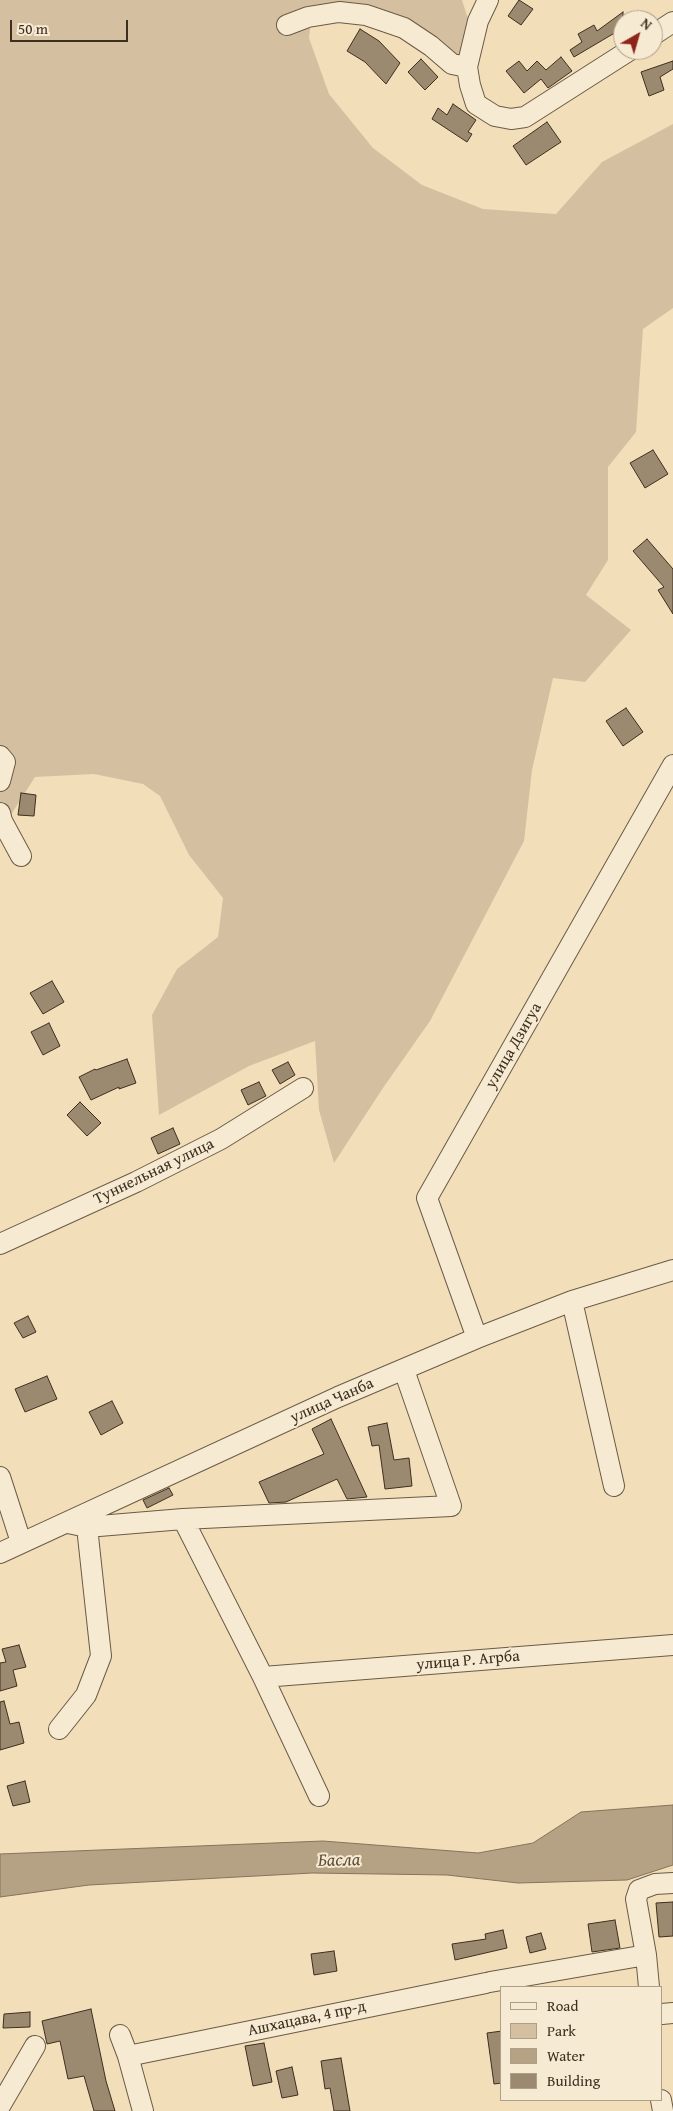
<!DOCTYPE html>
<meta charset="utf-8">
<style>
body{margin:0}
#map{position:relative;width:673px;height:2111px;overflow:hidden;background:#f3deba;font-family:"Gentium Book Plus",serif}
canvas{display:block}
.legend{position:absolute;left:500px;top:1986px;width:162px;height:115px;box-sizing:border-box;background:#f7ead2;border:1px solid #ad9f8a;margin:0;padding:6px 9px;list-style:none;font-size:15px;color:#3d2f1f}
.legend li{display:flex;align-items:center;gap:10px;height:25px}
.legend b{width:25px;border:1px solid #ad9f8a}
.north{position:absolute;left:613px;top:10px;width:50px;height:50px;box-sizing:border-box;background:#f7ead2;border:1px solid #ad9f8a;border-radius:50%;rotate:38deg;font-size:14px;font-weight:700;line-height:20px;text-align:center;color:#3d2f1f}
.north::after{content:'';display:block;margin:auto;width:18px;height:22px;background:#8f2418;clip-path:polygon(50% 0,100% 100%,50% 72%,0 100%)}
.scale{position:absolute;left:10px;top:20px;width:118px;height:22px;box-sizing:border-box;border:2px solid #3d2f1f;border-top:0;padding-left:6px;font-size:15px;line-height:18px;white-space:nowrap;color:#3d2f1f;-webkit-text-stroke:4px #f7ead2;paint-order:stroke}
</style>
<div id="map">
<canvas width="673" height="2111"></canvas>
<ul class="legend">
<li><b style="height:6px;background:#f7ead2"></b>Road</li>
<li><b style="height:14px;background:#d4c0a0"></b>Park</li>
<li><b style="height:14px;background:#b5a285"></b>Water</li>
<li><b style="height:14px;background:#9c8a70"></b>Building</li>
</ul>
<div class="north">N</div>
<div class="scale">50 m</div>
</div>
<script>
const c = document.querySelector('canvas').getContext('2d');
c.lineJoin = 'round';
function fill(path, color) { c.fillStyle = color; c.fill(path, 'evenodd'); }
const shape = rows => new Path2D(rows.map(r => 'M' + r).join(''));
function stroke(path, color, width, dash) { c.strokeStyle = color; c.lineWidth = width; c.lineCap = dash ? 'butt' : 'round'; c.setLineDash(dash || []); c.stroke(path); }
function drawText(font, color, halo, rows, align = 'center') {
  c.font = font + ' "Gentium Book Plus",serif'; c.lineWidth = 4; c.setLineDash([]); c.textBaseline = 'middle'; c.strokeStyle = halo; c.fillStyle = color; for (const [text, x, y, turn = 0] of rows) {
    c.save(); c.translate(x, y); c.rotate((+turn || 0) * Math.PI / 180); c.textAlign = isNaN(turn) ? turn : align; if (halo) c.strokeText(text, 0, 0); c.fillText(text, 0, 0); c.restore();
  }
}
fill(shape([
 [0,0,462,0,469,22,459,58,406,24,312,11,309,38,329,94,373,148,422,185,483,209,556,214,602,162,673,124,673,308,643,329,636,432,608,467,608,560,586,595,631,630,585,682,553,678,532,770,524,841,430,1021,383,1088,334,1163,319,1110,315,1041,249,1066,159,1115,152,1015,177,969,218,937,223,898,189,855,160,796,143,784,94,774,35,777,0,832]
]), '#d4c0a0');
const water = shape([
 [673,1805,673,1865,627,1880,518,1883,447,1875,312,1873,89,1885,0,1897,0,1854,323,1841,478,1853,533,1843,581,1812,673,1805]
]);
fill(water, '#b5a285');
stroke(water, '#85745c', 1);
const building = shape([
 [519,0,533,9,521,25,508,16,519,0],
 [623,12,623,28,574,57,570,50,582,42,578,34,594,25,597,31,623,12],
 [360,29,379,41,400,63,386,84,365,62,347,51,360,29],
 [561,57,572,71,548,88,541,79,524,93,506,71,519,61,527,71,537,61,546,70,561,57],
 [421,59,438,77,425,90,408,72,421,59],
 [673,61,673,69,660,77,664,90,649,96,641,72,673,61],
 [453,104,476,120,468,132,472,134,467,142,432,119,438,108,447,115,453,104],
 [547,122,561,142,526,165,513,146,547,122],
 [653,450,668,474,645,488,630,463,653,450],
 [647,539,673,569,673,614,658,590,664,587,633,551,647,539],
 [626,708,643,732,623,746,606,721,626,708],
 [21,793,36,795,34,816,18,815,21,793],
 [52,981,64,1002,43,1014,30,993,52,981],
 [49,1023,60,1046,43,1055,31,1032,49,1023],
 [127,1059,136,1083,119,1089,119,1087,91,1100,79,1077,95,1069,96,1070,127,1059],
 [288,1062,295,1075,280,1084,272,1070,288,1062],
 [259,1082,266,1096,248,1105,241,1090,259,1082],
 [80,1102,101,1123,87,1136,67,1115,80,1102],
 [173,1128,180,1144,158,1154,151,1138,173,1128],
 [28,1316,36,1332,23,1338,14,1323,28,1316],
 [47,1376,57,1399,25,1412,15,1389,47,1376],
 [112,1401,123,1423,101,1435,89,1412,112,1401],
 [331,1419,367,1497,347,1499,337,1479,286,1502,269,1503,259,1482,324,1454,312,1429,331,1419],
 [387,1423,394,1460,409,1458,412,1486,385,1489,379,1445,372,1446,368,1427,387,1423],
 [169,1488,173,1495,147,1508,143,1500,169,1488],
 [19,1645,26,1667,13,1670,17,1686,0,1691,0,1663,6,1662,2,1649,19,1645],
 [4,1701,10,1724,19,1722,24,1743,0,1750,0,1702,4,1701],
 [25,1781,30,1802,13,1806,7,1786,25,1781],
 [673,1902,673,1936,659,1937,656,1903,673,1902],
 [615,1920,620,1948,592,1952,588,1924,615,1920],
 [503,1930,507,1948,455,1960,452,1944,486,1939,485,1934,503,1930],
 [541,1933,546,1949,530,1953,526,1937,541,1933],
 [334,1951,337,1971,314,1975,311,1954,334,1951],
 [91,2009,106,2081,115,2111,94,2111,84,2076,68,2079,60,2041,47,2044,42,2021,91,2009],
 [30,2012,30,2027,3,2028,4,2014,30,2012],
 [502,2031,502,2083,494,2084,487,2033,502,2031],
 [264,2043,272,2082,253,2086,245,2046,264,2043],
 [341,2058,350,2111,334,2111,330,2088,325,2089,321,2061,341,2058],
 [292,2067,298,2095,282,2098,276,2071,292,2067]
]);
fill(building, '#9c8a70');
stroke(building, '#3d2f1f', 1);
const minor = shape([
 [488,0,478,21,467,67,470,85,476,104,495,116,511,119,525,117,630,50],
 [287,25,308,17,339,12,366,15,404,28,431,46,452,64,467,67],
 [653,35,673,22],
 [0,756,5,762,0,781],
 [0,813,2,821,21,856],
 [0,1244,136,1182,221,1139,303,1088],
 [572,1301,614,1486],
 [477,1338,427,1198,673,765],
 [0,1477,21,1542],
 [183,1519,263,1677,319,1796],
 [68,1523,87,1527,183,1519,451,1506,404,1370],
 [0,1553,338,1397,477,1338,572,1301,673,1270],
 [263,1677,673,1645],
 [59,1729,86,1695,101,1656,87,1527,91,1514],
 [490,1982,646,1955],
 [649,1987,646,1955,636,1899,639,1890,655,1884,673,1883],
 [662,2014,673,2013],
 [120,2035,128,2056,143,2111],
 [128,2056,486,1983],
 [661,2100,663,2111],
 [0,2106,35,2046]
]);
stroke(minor, '#6a5b46', 22);
stroke(minor, '#f7ead2', 20);
drawText('16px', '#3d2f1f', '#f7ead2', [
 ["улица Дзигуа",514,1046,-60],
 ["Туннельная улица",154,1172,-26],
 ["улица Чанба",332,1401,-24],
 ["улица Р. Агрба",468,1661,-5],
 ["Ашхацава, 4 пр-д",307,2019,-12]
]);
drawText('italic 18px', '#5b4c38', '#f7ead2', [
 ["Басла",339,1861,-1]
]);
</script>
